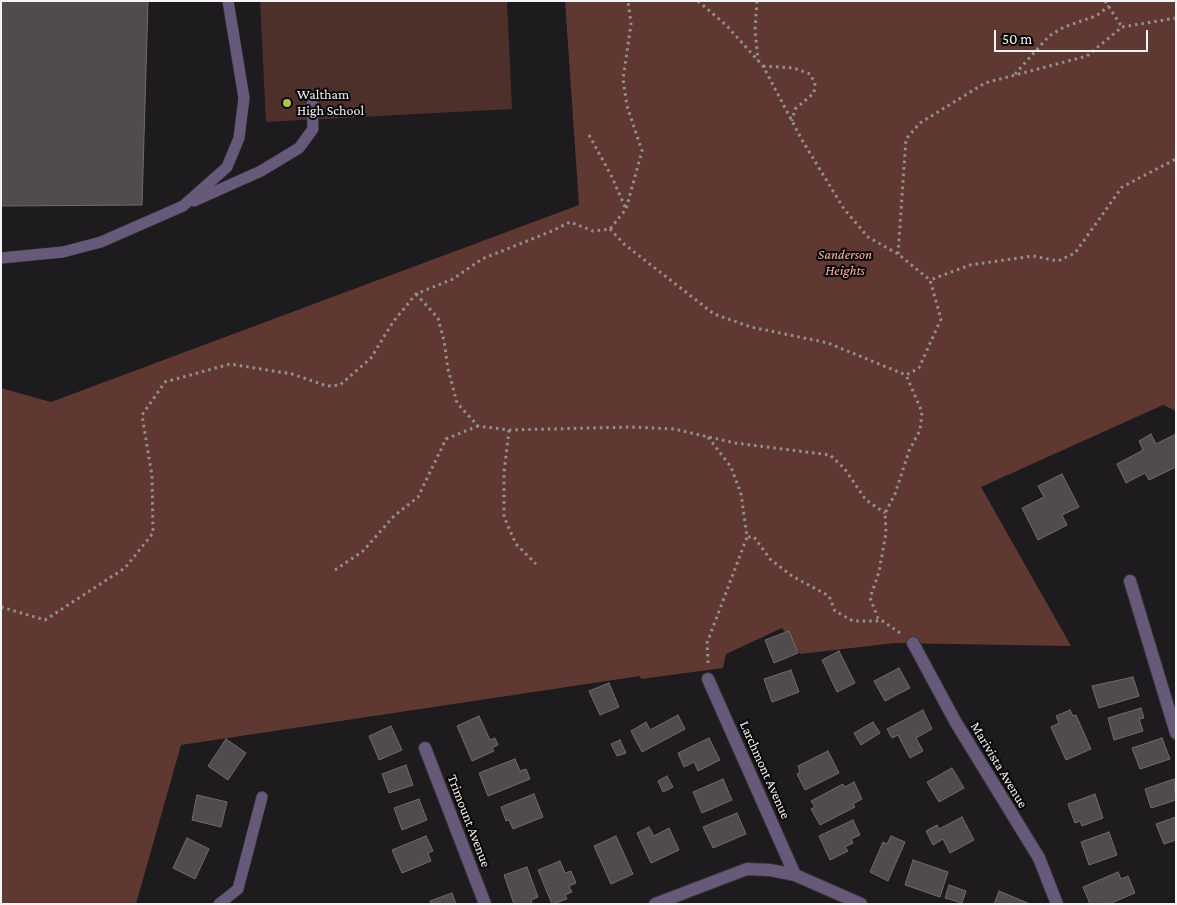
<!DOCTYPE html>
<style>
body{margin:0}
#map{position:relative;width:1177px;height:905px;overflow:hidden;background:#1d1b1d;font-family:"Crimson Pro",serif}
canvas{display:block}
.frame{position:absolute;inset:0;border:2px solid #f5f3f4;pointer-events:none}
.scale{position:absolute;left:994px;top:30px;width:154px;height:22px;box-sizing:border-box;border:2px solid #f5f3f4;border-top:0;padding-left:6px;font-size:15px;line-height:18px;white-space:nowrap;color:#f5f3f4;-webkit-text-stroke:4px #070607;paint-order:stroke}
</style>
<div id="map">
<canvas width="1177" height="905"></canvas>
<div class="frame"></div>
<div class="scale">50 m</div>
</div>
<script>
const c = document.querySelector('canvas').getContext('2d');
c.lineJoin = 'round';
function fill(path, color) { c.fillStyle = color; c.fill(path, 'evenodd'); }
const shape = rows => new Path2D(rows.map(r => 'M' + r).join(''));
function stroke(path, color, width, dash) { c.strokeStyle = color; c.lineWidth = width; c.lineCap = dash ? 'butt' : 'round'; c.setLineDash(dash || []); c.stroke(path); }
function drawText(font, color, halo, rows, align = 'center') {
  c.font = font + ' "Crimson Pro",serif'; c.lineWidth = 4; c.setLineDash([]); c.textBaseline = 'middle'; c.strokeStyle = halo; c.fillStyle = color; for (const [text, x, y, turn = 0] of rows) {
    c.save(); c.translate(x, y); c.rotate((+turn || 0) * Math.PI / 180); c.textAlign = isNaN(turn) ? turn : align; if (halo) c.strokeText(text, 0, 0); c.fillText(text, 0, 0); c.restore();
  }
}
fill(shape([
 [260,1,507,1,512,109,266,122]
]), '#4e302b');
fill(shape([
 [565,1,1176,1,1176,411,1163,405,981,487,1071,646,895,643,800,654,782,628,726,654,723,668,641,679,640,676,181,745,136,904,1,904,1,388,51,402,579,205]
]), '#603832');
const building = shape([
 [1,1,148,1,142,205,1,206,1,1],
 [1151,434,1156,444,1176,434,1176,467,1149,480,1145,473,1126,483,1117,464,1143,450,1139,441,1151,434],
 [1062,474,1079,507,1062,515,1067,525,1038,540,1022,508,1044,497,1038,486,1062,474],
 [789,631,798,653,774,663,765,640,789,631],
 [839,651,855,683,837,692,822,660,839,651],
 [899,668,910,688,885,701,874,681,899,668],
 [791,670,799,692,772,702,764,679,791,670],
 [1133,677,1139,696,1099,708,1092,686,1133,677],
 [609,683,619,707,600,715,589,691,609,683],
 [1141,708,1144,718,1139,719,1143,731,1114,740,1108,718,1141,708],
 [923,710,932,729,916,738,923,751,910,758,898,735,892,738,887,729,923,710],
 [1070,710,1073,716,1076,715,1091,749,1066,760,1051,727,1059,723,1056,716,1070,710],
 [678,715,685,729,642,752,631,731,646,722,650,730,678,715],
 [479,716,490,740,495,738,498,745,492,748,494,751,472,761,457,726,479,716],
 [873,722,880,733,861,745,854,733,873,722],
 [391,726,402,750,379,760,369,736,391,726],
 [709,738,720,760,698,771,694,762,684,767,678,753,709,738],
 [1162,738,1170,759,1140,769,1132,748,1162,738],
 [226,739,246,753,228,780,208,766,226,739],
 [620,740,626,753,617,756,611,744,620,740],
 [828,751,839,773,805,790,797,774,800,772,798,766,828,751],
 [515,759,520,771,526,769,530,779,488,796,479,773,515,759],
 [406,765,413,785,389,793,382,774,406,765],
 [952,768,964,788,939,802,927,782,952,768],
 [667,776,673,787,663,792,658,781,667,776],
 [723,779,732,800,702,813,693,792,723,779],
 [1174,779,1176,800,1151,808,1145,789,1174,779],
 [854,782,862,799,853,804,855,807,820,825,811,809,815,807,811,801,843,784,845,787,854,782],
 [534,794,543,817,513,829,509,820,506,821,501,807,534,794],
 [1095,794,1103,818,1082,826,1080,821,1075,823,1068,804,1095,794],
 [197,795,227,802,221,827,192,820,197,795],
 [419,799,427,820,402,830,394,808,419,799],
 [737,813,746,834,713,848,703,827,737,813],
 [962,817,974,840,950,853,943,839,933,845,926,831,937,825,939,829,962,817],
 [1176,817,1176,840,1164,844,1156,824,1176,817],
 [853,820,860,835,851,839,853,843,845,847,848,851,830,860,819,836,853,820],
 [649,827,654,836,669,828,679,850,651,863,637,833,649,827],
 [1109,832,1117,855,1089,865,1081,842,1109,832],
 [426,836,433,851,428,853,431,861,402,873,392,850,426,836],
 [616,836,633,874,611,884,594,846,616,836],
 [891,836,905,842,888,881,870,872,883,842,887,844,891,836],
 [187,838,209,849,195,879,173,868,187,838],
 [913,860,948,872,940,897,905,885,913,860],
 [560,861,565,873,571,871,576,883,569,886,572,892,565,895,567,899,552,904,538,870,560,861],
 [527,867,538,897,531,900,532,904,514,904,504,875,527,867],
 [1118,872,1121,879,1128,876,1135,893,1109,904,1090,904,1083,887,1118,872],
 [949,885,966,891,962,903,945,898,949,885],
 [999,891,1030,904,994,904,999,891],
 [452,893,456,904,431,904,430,901,452,893]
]);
fill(building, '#504c4d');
stroke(building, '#706c6d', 1);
const service = shape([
 [194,201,261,171,299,148,313,129,312,104],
 [1,258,63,252,101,242,183,206,227,167,239,138,244,98,228,1],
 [219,904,238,889,262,797]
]);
const minor = shape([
 [1130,581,1176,733],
 [913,643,955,721,1039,858,1057,904],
 [708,679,795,875],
 [425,748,485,904],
 [655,904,747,869,770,870,795,875,861,904]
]);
stroke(service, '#373537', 12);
stroke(minor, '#373537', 14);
stroke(shape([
 [698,1,726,25,763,66,802,140,844,209,868,237,898,254,930,280],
 [757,1,755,30,758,60],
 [1105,1,1122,27],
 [763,66,794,68,810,74,815,83,814,93,795,109,792,121],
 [1015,74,1049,36,1064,27,1096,16,1109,6],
 [589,135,611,175,626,209],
 [610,229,624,244,714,314,751,327,828,343,906,375,919,368,941,319,930,280,970,265,1033,256,1058,261,1075,253,1122,187,1176,159],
 [898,254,906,139,920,123,985,83,1087,56,1122,27,1176,18],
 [416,294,438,318,444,341,448,369,457,403,478,426,509,430,631,427,674,429,735,443,830,455,844,468,866,500,885,513],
 [509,430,504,473,504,517,516,544,536,564],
 [748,537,754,537,770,559,792,576,829,596,835,611,853,621,882,621],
 [335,570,363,551,394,516,418,497,446,439,478,426],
 [1,607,45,620,125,568,153,533,152,476,142,415,165,382,230,364,292,374,327,386,340,385,371,358,393,322,416,294,453,279,482,259,552,231,570,222,593,231,610,229,626,209,642,151,627,106,623,79,631,24,628,1],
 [900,633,878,618,870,598,879,572,886,533,885,513,895,494,909,451,920,430,922,412,906,375],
 [708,663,707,643,747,537,741,494,731,467,708,437]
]), '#929091', 3, [2.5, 4]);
stroke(service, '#66597a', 11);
stroke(minor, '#66597a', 12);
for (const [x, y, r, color] of [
 [287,103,5,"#b3c24b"]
]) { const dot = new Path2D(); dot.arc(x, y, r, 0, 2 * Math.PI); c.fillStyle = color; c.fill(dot); stroke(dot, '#070607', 2); }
drawText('14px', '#f5f3f4', '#070607', [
 ["Waltham",297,95],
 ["High School",297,111]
], 'left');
drawText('italic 14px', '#feb4a8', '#070607', [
 ["Sanderson",845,255],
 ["Heights",845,271]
]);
drawText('14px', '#f5f3f4', '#070607', [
 ["Marivista Avenue",999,765,59],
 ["Larchmont Avenue",765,770,66],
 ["Trimount Avenue",469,821,69]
]);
</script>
